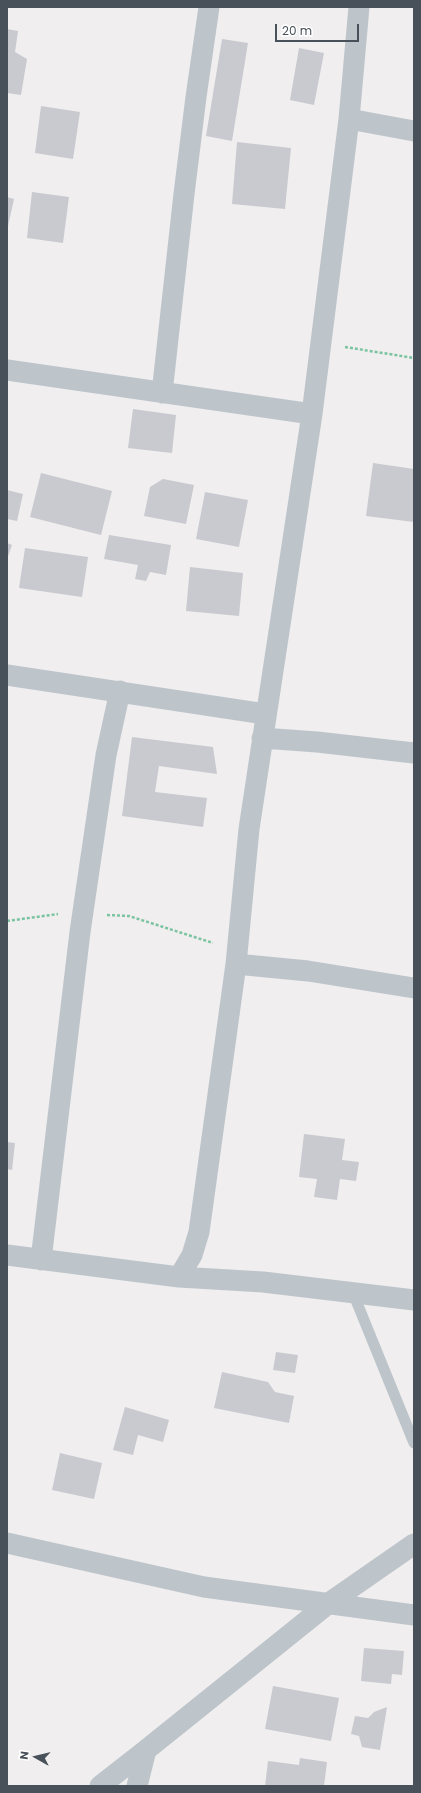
<!DOCTYPE html>
<style>
body{margin:0}
#map{position:relative;width:421px;height:1793px;overflow:hidden;background:#f0eeee;font-family:Poppins,sans-serif}
canvas{display:block}
.frame{position:absolute;inset:0;border:8px solid #485059;pointer-events:none}
.north{position:absolute;left:16px;top:1737px;width:40px;height:40px;-webkit-text-stroke:3px #fff;paint-order:stroke;rotate:278deg;font-size:11px;font-weight:700;line-height:16px;text-align:center;color:#485059}
.north::after{content:'';display:block;margin:auto;width:14px;height:18px;background:#485059;clip-path:polygon(50% 0,100% 100%,50% 72%,0 100%)}
.scale{position:absolute;left:275px;top:24px;width:84px;height:18px;box-sizing:border-box;border:2px solid #485059;border-top:0;padding-left:5px;font-size:12px;line-height:14px;white-space:nowrap;color:#485059;-webkit-text-stroke:3px #fff;paint-order:stroke}
</style>
<div id="map">
<canvas width="421" height="1793"></canvas>
<div class="frame"></div>
<div class="north">N</div>
<div class="scale">20 m</div>
</div>
<script>
const c = document.querySelector('canvas').getContext('2d');
c.lineJoin = 'round';
function fill(path, color) { c.fillStyle = color; c.fill(path, 'evenodd'); }
const shape = rows => new Path2D(rows.map(r => 'M' + r).join(''));
function stroke(path, color, width, dash) { c.strokeStyle = color; c.lineWidth = width; c.lineCap = dash ? 'butt' : 'round'; c.setLineDash(dash || []); c.stroke(path); }
fill(shape([
 [7,29,18,31,15,52,27,59,21,95,7,93],
 [222,39,248,43,232,141,206,136],
 [299,48,324,53,314,105,290,100],
 [41,106,80,112,73,159,35,153],
 [237,142,291,148,285,209,232,204],
 [32,192,69,197,63,243,27,238],
 [7,197,14,199,8,226,7,226],
 [133,409,176,415,172,453,128,448],
 [373,463,414,469,414,522,366,516],
 [41,473,112,491,101,535,30,517],
 [163,479,194,485,186,524,144,516,150,487],
 [7,490,23,494,17,521,7,519],
 [205,492,248,500,239,547,196,539],
 [109,535,171,545,166,575,150,572,146,581,135,579,138,565,104,559],
 [7,543,12,545,7,559],
 [25,548,88,557,82,597,19,588],
 [190,567,243,573,239,616,186,611],
 [132,737,213,747,217,774,159,766,155,792,207,798,203,827,122,816],
 [304,1134,345,1139,342,1160,359,1162,356,1181,340,1179,337,1200,314,1197,317,1179,299,1177],
 [7,1142,15,1143,12,1170,7,1169],
 [276,1352,298,1355,295,1373,273,1370],
 [222,1372,268,1382,275,1392,294,1396,289,1423,214,1408],
 [125,1407,169,1420,163,1442,138,1435,133,1455,113,1450],
 [60,1453,102,1463,94,1499,52,1490],
 [364,1648,404,1651,402,1675,392,1674,391,1684,361,1681],
 [273,1686,339,1698,331,1741,265,1729],
 [387,1707,380,1750,362,1747,359,1736,351,1734,355,1716,368,1718,374,1712],
 [300,1758,327,1762,324,1786,265,1786,268,1761,299,1765]
]), '#c9cad0');
stroke(shape([
 [345,347,414,358],
 [107,915,129,916,213,943],
 [7,921,58,914]
]), '#7bc4a1', 2.5, [3, 2]);
stroke(shape([
 [353,1293,414,1443]
]), '#bdc5cb', 11);
stroke(shape([
 [349,119,414,131],
 [7,370,312,414],
 [162,393,184,194,196,97,209,7],
 [7,675,265,714],
 [262,738,317,742,414,753],
 [236,964,308,971,414,988],
 [7,1255,179,1277,263,1282,414,1300],
 [41,1260,80,932,106,755,120,691],
 [179,1277,192,1255,199,1232,236,964,249,829,312,414,349,119,359,7],
 [7,1543,204,1587,414,1615],
 [100,1786,146,1750],
 [137,1786,146,1750,329,1603,414,1544]
]), '#bdc5cb', 21);
</script>
